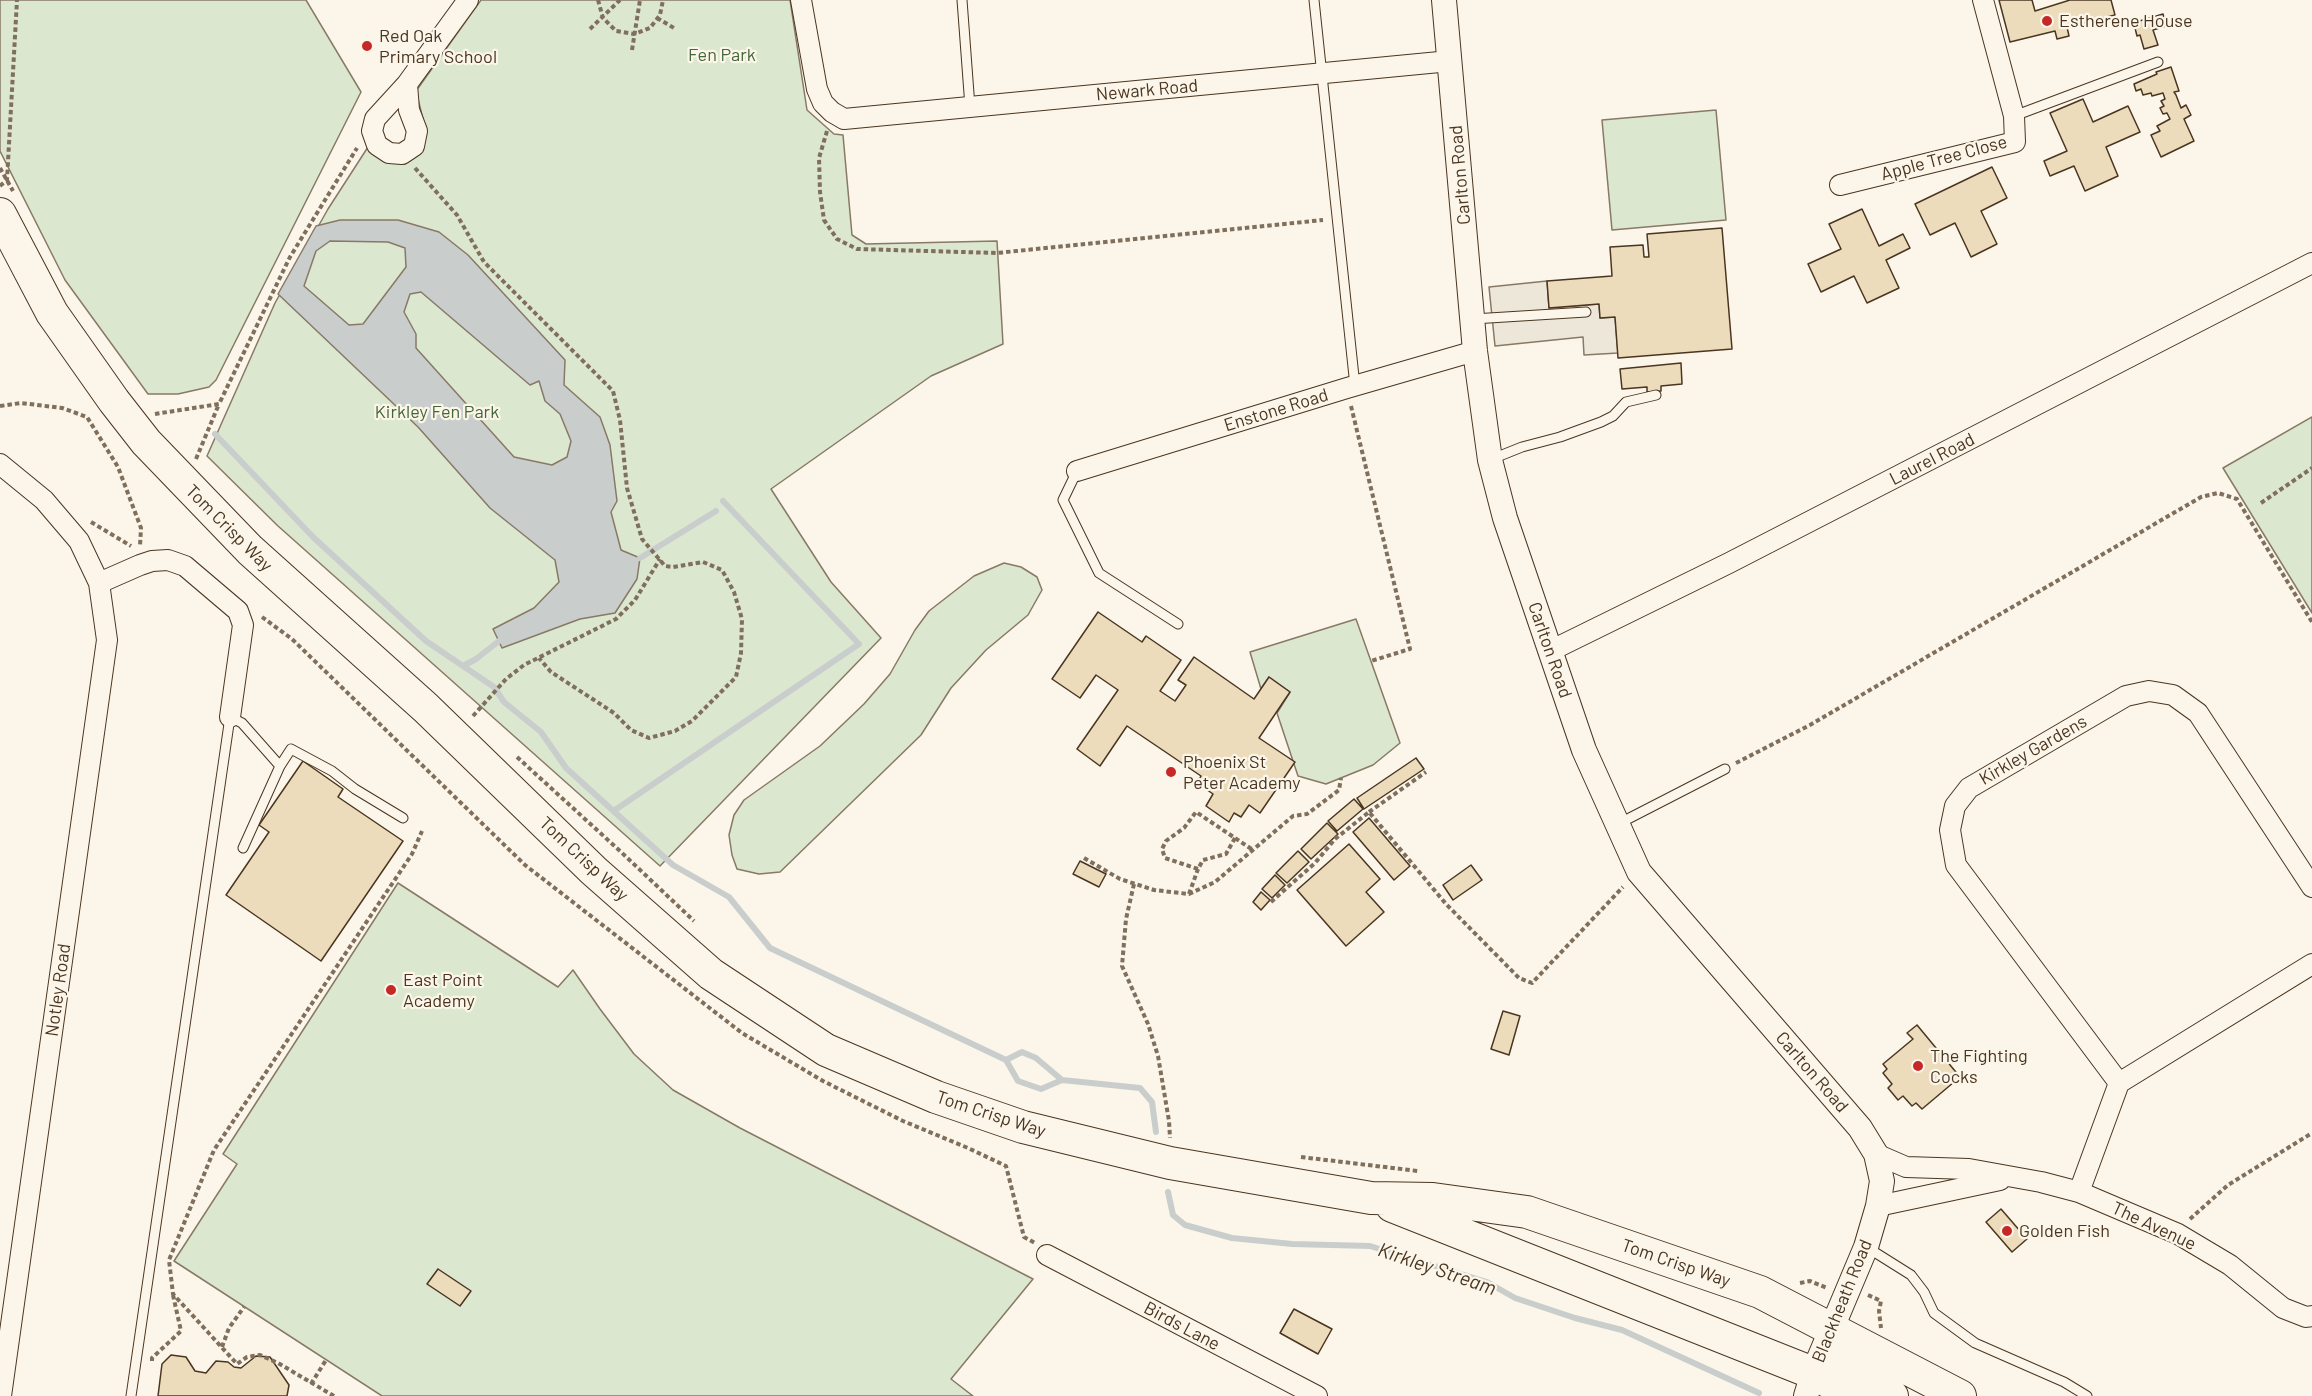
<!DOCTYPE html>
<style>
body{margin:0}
canvas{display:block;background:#fbf6e9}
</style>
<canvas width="2312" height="1396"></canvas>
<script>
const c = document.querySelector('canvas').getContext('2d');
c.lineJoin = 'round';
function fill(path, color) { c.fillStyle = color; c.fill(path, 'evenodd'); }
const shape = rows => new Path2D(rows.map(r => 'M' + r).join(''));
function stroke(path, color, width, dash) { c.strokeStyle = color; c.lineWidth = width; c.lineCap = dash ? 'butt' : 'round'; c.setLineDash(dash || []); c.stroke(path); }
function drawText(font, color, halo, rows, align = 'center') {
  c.font = font + ' Barlow,sans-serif'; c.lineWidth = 4.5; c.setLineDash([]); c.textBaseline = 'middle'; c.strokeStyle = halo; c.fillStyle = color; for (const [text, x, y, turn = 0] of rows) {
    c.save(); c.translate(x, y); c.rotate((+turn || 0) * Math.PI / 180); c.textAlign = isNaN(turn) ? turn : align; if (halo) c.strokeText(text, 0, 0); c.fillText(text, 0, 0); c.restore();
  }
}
const green = shape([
 [0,0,306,0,361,92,216,380,209,387,178,394,148,394,65,280,0,151,0,0],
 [481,0,790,0,807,110,834,134,843,135,852,235,866,244,997,241,1003,344,931,376,771,489,831,582,881,638,660,866,278,526,207,456,275,303,328,209,368,147,383,161,404,163,425,127,416,91,481,0],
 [1716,110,1726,220,1612,230,1602,120,1716,110],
 [2312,417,2312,613,2223,468,2312,417],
 [1004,563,1021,567,1037,577,1042,590,1028,615,986,650,951,688,921,735,780,872,759,874,737,869,732,855,729,835,734,815,744,800,820,746,864,704,890,674,915,630,929,611,974,576,1004,563],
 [1356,619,1400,743,1373,765,1326,784,1298,776,1277,713,1290,692,1269,677,1261,689,1250,652,1356,619],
 [398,883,558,987,573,970,600,1009,634,1054,673,1090,740,1128,1033,1279,951,1379,973,1396,382,1396,174,1261,237,1164,223,1154,398,883]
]);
fill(green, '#dce7d0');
stroke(green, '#887966', 1.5);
const parking = shape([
 [1547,281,1549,308,1599,304,1600,318,1615,317,1618,353,1584,355,1583,337,1495,346,1489,287,1547,281]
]);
fill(parking, '#ede7d9');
stroke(parking, '#887966', 1.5);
const water = shape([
 [340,220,398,220,439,232,468,255,565,360,564,385,600,417,610,445,617,501,611,512,621,550,640,558,637,579,615,613,580,619,502,648,493,629,534,608,559,582,555,560,490,508,418,427,278,294,316,226,340,220],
 [330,241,388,242,405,248,406,267,363,324,349,325,304,286,316,251,330,241],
 [421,292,530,385,539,381,545,401,560,414,571,441,567,457,552,465,514,457,416,348,416,334,404,312,410,294,421,292]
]);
fill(water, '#c9cecd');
stroke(water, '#887966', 1.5);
stroke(shape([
 [215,434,313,537,426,641,494,687,504,702,541,732,566,768,673,865,729,897,770,948,1006,1060,1022,1052,1036,1058,1062,1080,1140,1088,1152,1102,1156,1132],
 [640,558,716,511],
 [463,666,476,659,499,641],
 [615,810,859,644,723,501],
 [1006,1060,1018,1081,1041,1089,1062,1080],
 [1168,1192,1173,1215,1185,1225,1232,1238,1292,1244,1370,1246,1487,1282,1515,1298,1575,1318,1622,1330,1759,1393]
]), '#c9cecd', 6);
const building = shape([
 [1999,0,2032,0,2035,11,2070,0,2111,0,2115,15,2067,27,2069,36,2057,39,2055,31,2010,42,1999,0],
 [2163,14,2166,26,2153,30,2158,45,2144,49,2140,35,2137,36,2135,28,2138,27,2136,22,2163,14],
 [2171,67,2179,91,2174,92,2176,95,2181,108,2186,105,2191,115,2184,119,2194,141,2161,157,2151,135,2160,131,2157,126,2170,119,2167,113,2163,114,2160,108,2164,106,2161,101,2165,99,2163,93,2152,96,2151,93,2143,95,2141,89,2136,91,2134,84,2157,74,2156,72,2171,67],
 [2083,99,2093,122,2128,106,2140,132,2106,147,2118,176,2085,191,2074,166,2050,176,2044,161,2067,151,2050,113,2083,99],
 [1992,167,2007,198,1981,211,1997,244,1971,257,1955,223,1930,235,1915,204,1992,167],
 [1862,209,1879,246,1903,234,1910,248,1886,260,1899,288,1867,303,1854,276,1821,292,1808,264,1841,249,1829,224,1862,209],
 [1722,228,1732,349,1618,358,1615,317,1600,318,1599,304,1549,308,1547,281,1612,276,1610,247,1643,245,1644,257,1649,257,1647,234,1722,228],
 [1681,363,1682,384,1661,386,1661,391,1647,392,1647,387,1622,389,1620,369,1681,363],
 [1098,612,1142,642,1146,636,1181,660,1160,691,1175,701,1186,685,1178,680,1194,657,1254,699,1269,677,1290,692,1259,738,1295,762,1260,813,1249,805,1241,817,1234,813,1229,822,1206,806,1213,794,1197,783,1201,776,1127,726,1100,766,1077,749,1118,690,1096,675,1080,698,1052,679,1098,612],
 [1416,758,1424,769,1364,809,1357,798,1416,758],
 [303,761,343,789,338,797,403,841,321,961,226,895,269,832,259,825,303,761],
 [1354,799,1363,809,1337,831,1328,821,1354,799],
 [1369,818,1410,866,1394,880,1353,832,1369,818],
 [1327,823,1338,834,1311,859,1301,849,1327,823],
 [1349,844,1380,879,1366,892,1384,912,1346,946,1297,890,1349,844],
 [1298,851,1309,862,1287,883,1276,873,1298,851],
 [1080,861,1106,874,1099,887,1073,874,1080,861],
 [1471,865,1482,880,1453,900,1443,885,1471,865],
 [1275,875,1285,885,1272,898,1262,889,1275,875],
 [1261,892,1270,900,1261,910,1253,902,1261,892],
 [1503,1011,1520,1016,1509,1055,1491,1049,1503,1011],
 [1917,1025,1960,1077,1922,1109,1916,1103,1912,1106,1903,1096,1898,1100,1888,1088,1892,1084,1883,1073,1887,1069,1883,1064,1913,1039,1907,1033,1917,1025],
 [2001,1209,2027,1239,2012,1252,1986,1222,2001,1209],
 [438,1269,471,1291,460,1306,427,1284,438,1269],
 [1294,1309,1332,1329,1318,1354,1280,1333,1294,1309],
 [171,1355,186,1357,195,1371,206,1373,216,1361,228,1362,234,1367,241,1368,256,1356,270,1357,289,1385,287,1396,158,1396,162,1364,171,1355]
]);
fill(building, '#ecdcbc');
stroke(building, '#4a3520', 1.5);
const service = shape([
 [962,0,970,107],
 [1314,0,1355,386],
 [2014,116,2158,62],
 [1473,319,1586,312],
 [1492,459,1522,447,1560,437,1601,422,1613,416,1626,402,1656,395],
 [1077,471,1063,500,1099,573,1178,624],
 [1618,824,1725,769],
 [243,848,280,766],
 [1868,1248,1911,1275,1924,1292,1934,1313,1975,1343,2064,1382,2087,1396],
 [131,1396,230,717,242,723,280,766,291,749,332,771,355,789,403,818]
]);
const minor = shape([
 [801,0,817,89,823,103,832,112,844,119,1450,61],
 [407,84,409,110,417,131,414,146,402,154,389,153,377,145,372,131,375,119,407,84,468,0],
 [1840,185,2015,142,2014,116,1983,0],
 [0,464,44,500,79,541,99,583,107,640,1,1396],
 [1077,471,1347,388,1475,351],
 [99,583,140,565,152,561,168,560,185,566,238,611,243,625,230,717],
 [1550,651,1729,563,2312,263],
 [2119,1083,1956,865,1950,830,1955,806,1969,788,2126,696,2149,691,2173,695,2198,713,2312,887],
 [1876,1154,1906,1167,1969,1169,2041,1182,2079,1192,2178,1234,2230,1265,2283,1308,2306,1317,2312,1316],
 [2079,1192,2119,1083,2312,964],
 [1878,1206,2000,1180],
 [1047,1255,1317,1396]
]);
const tertiary = shape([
 [1444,0,1475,351,1490,460,1505,518,1584,750,1639,872,1860,1128,1876,1154,1882,1181,1878,1206,1866,1247,1813,1373,1806,1396]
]);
const trunk = shape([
 [0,214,52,313,114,401,146,442,250,550,426,708,594,871,711,974,826,1050,936,1097,1023,1127,1170,1163,1371,1198,1433,1199,1527,1212,1760,1292,1960,1396],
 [1392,1206,1813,1373,1854,1396],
 [1832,1328,1839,1365,1892,1396]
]);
stroke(service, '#4a3520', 11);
stroke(minor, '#4a3520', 22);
stroke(tertiary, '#4a3520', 26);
stroke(trunk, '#4a3520', 34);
stroke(shape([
 [598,0,603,18,616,31,634,34,650,28,660,15,663,0],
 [657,18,674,28],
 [590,29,620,0],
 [632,50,640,0],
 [827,131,819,158,820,192,824,220,837,239,857,249,997,253,1323,220],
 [0,168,13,191],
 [415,168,457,215,484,262,613,391,620,420,627,488,642,539,665,566,673,567,703,562,722,570,734,592,742,619,741,653,736,677,692,721,675,731,649,738,631,730,614,713,551,672,539,658],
 [0,186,7,180,17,0],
 [0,406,21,403,62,408,87,417,118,467,141,528,140,546],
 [1351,406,1410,649,1371,661],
 [155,414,219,404,290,257,357,148],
 [196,459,219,404],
 [2261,503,2312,468],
 [91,522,131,546],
 [262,617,292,639,525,865,742,1033,823,1081,903,1121,968,1148,1006,1166,1024,1237,1035,1243],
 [473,716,506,679,524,665,616,619,635,600,660,559],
 [517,757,620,851,694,921],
 [1736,763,1810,725,2201,497,2218,493,2237,499,2312,622],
 [1369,812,1426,772],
 [1235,838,1226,854,1203,860,1198,869,1165,858,1162,849,1166,841,1184,828,1196,812,1253,850],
 [1084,858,1120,879,1154,890,1189,894,1215,882,1293,816,1307,814,1339,790,1341,778],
 [1134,884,1126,919,1122,966,1148,1024,1158,1056,1169,1121,1170,1138],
 [1189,894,1198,869],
 [1271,902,1315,863,1335,839,1369,812,1446,904,1519,978,1532,983,1623,887],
 [1301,1157,1418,1171],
 [2190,1219,2228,1185,2312,1133],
 [1800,1283,1810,1281,1827,1288],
 [1868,1295,1881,1301,1879,1311,1881,1328],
 [222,1347,229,1328,244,1307],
 [152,1361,152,1358,181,1331,173,1295],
 [311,1384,326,1360],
 [334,1396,278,1363,260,1355,247,1357,237,1364,173,1294,169,1260,214,1150,412,854,422,831]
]), '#7f6f5c', 4, [4.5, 3]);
stroke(service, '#fbf6e9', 9);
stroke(minor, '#fbf6e9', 20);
stroke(tertiary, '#fbf6e9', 24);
stroke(trunk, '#fbf6e9', 32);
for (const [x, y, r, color] of [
 [2047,21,6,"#c62828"],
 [367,46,6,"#c62828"],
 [1171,772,6,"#c62828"],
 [391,990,6,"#c62828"],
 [1918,1066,6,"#c62828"],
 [2007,1231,6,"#c62828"]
]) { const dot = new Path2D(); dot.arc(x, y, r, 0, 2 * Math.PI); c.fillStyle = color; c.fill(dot); stroke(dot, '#fbf6e9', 2); }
drawText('18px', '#4a3520', '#fbf6e9', [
 ["Estherene House",2059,21],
 ["Red Oak",379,36],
 ["Primary School",379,57],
 ["Phoenix St",1183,762],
 ["Peter Academy",1183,783],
 ["East Point",403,980],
 ["Academy",403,1001],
 ["The Fighting",1930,1056],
 ["Cocks",1930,1077],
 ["Golden Fish",2019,1231]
], 'left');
drawText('18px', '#436837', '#fbf6e9', [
 ["Fen Park",722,55],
 ["Kirkley Fen Park",437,412]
]);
drawText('18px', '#4a3520', '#fbf6e9', [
 ["Newark Road",1147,90,-5],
 ["Apple Tree Close",1944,158,-15],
 ["Carlton Road",1460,175,-95],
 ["Enstone Road",1276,410,-17],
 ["Laurel Road",1932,459,-27],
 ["Tom Crisp Way",229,528,45],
 ["Carlton Road",1550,650,71],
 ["Kirkley Gardens",2033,750,-30],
 ["Tom Crisp Way",584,859,43],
 ["Notley Road",58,990,-82],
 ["Carlton Road",1812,1072,49],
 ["Tom Crisp Way",991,1114,18],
 ["The Avenue",2154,1226,25],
 ["Tom Crisp Way",1676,1263,19],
 ["Blackheath Road",1842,1301,-68],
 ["Birds Lane",1182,1326,28]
]);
drawText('italic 20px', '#4a3520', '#fbf6e9', [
 ["Kirkley Stream",1437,1269,19]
]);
</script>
